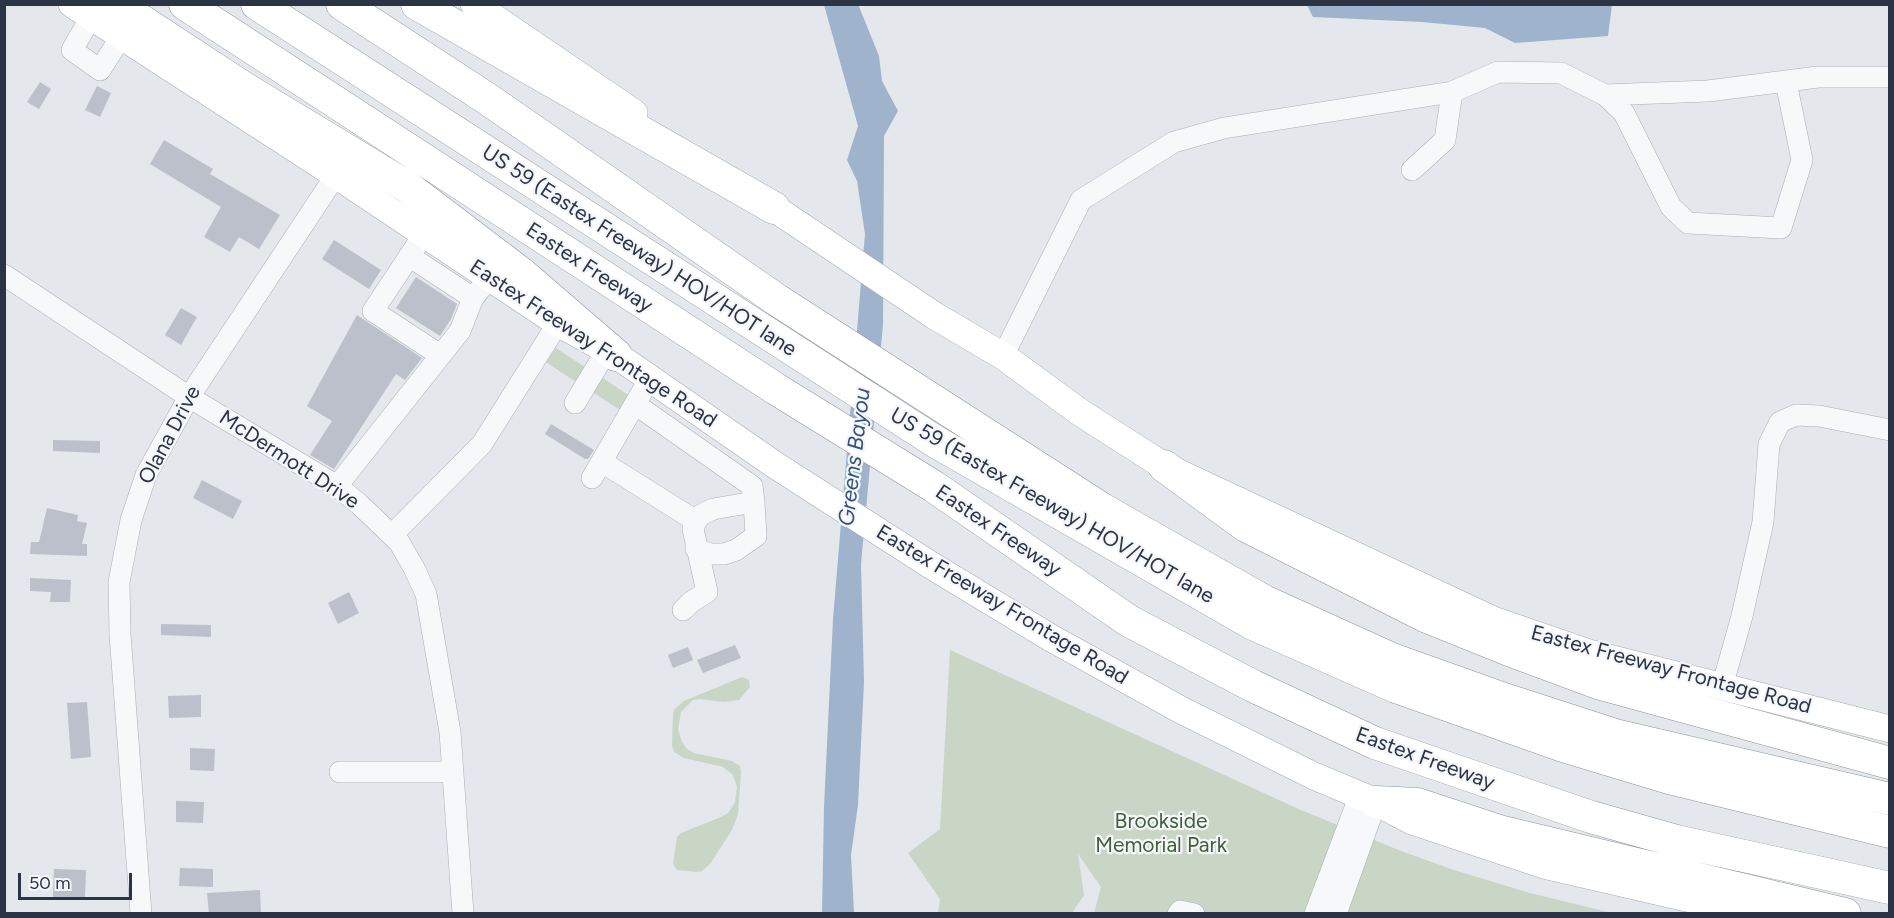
<!DOCTYPE html>
<style>
body{margin:0}
#map{position:relative;width:1894px;height:918px;overflow:hidden;background:#e4e7ec;font-family:Figtree,sans-serif}
canvas{display:block}
.frame{position:absolute;inset:0;border:6px solid #2b3445;pointer-events:none}
.scale{position:absolute;left:18px;top:873px;width:114px;height:27px;box-sizing:border-box;border:3px solid #2b3445;border-top:0;padding-left:8px;font-size:18px;line-height:21px;white-space:nowrap;color:#2b3445;-webkit-text-stroke:4px #f4f6f9;paint-order:stroke}
</style>
<div id="map">
<canvas width="1894" height="918"></canvas>
<div class="frame"></div>
<div class="scale">50 m</div>
</div>
<script>
const c = document.querySelector('canvas').getContext('2d');
c.lineJoin = 'round';
function fill(path, color) { c.fillStyle = color; c.fill(path, 'evenodd'); }
const shape = rows => new Path2D(rows.map(r => 'M' + r).join(''));
function stroke(path, color, width, dash) { c.strokeStyle = color; c.lineWidth = width; c.lineCap = dash ? 'butt' : 'round'; c.setLineDash(dash || []); c.stroke(path); }
function drawText(font, color, halo, rows, align = 'center') {
  c.font = font + ' Figtree,sans-serif'; c.lineWidth = 4.5; c.setLineDash([]); c.textBaseline = 'middle'; c.strokeStyle = halo; c.fillStyle = color; for (const [text, x, y, turn = 0] of rows) {
    c.save(); c.translate(x, y); c.rotate((+turn || 0) * Math.PI / 180); c.textAlign = isNaN(turn) ? turn : align; if (halo) c.strokeText(text, 0, 0); c.fillText(text, 0, 0); c.restore();
  }
}
fill(shape([
 [556,348,588,369,579,384,546,362],
 [600,376,631,397,623,412,591,391],
 [950,650,1301,810,1401,851,1454,870,1530,893,1612,913,1094,913,1101,887,1078,854,1084,895,1072,913,938,913,940,899,908,853,940,829],
 [742,677,749,680,750,687,739,700,724,702,699,699,693,700,681,712,678,729,682,742,687,749,694,753,732,761,740,766,741,772,738,814,732,830,710,864,702,871,697,872,677,870,673,864,677,837,681,833,721,817,728,813,735,802,737,787,733,775,723,767,684,758,674,752,672,745,673,714,674,710,684,701]
]), '#c9d6c5');
fill(shape([
 [858,4,879,56,882,81,898,111,884,136,883,325,861,564,864,682,858,805,851,855,854,913,822,914,824,807,833,619,865,234,857,181,847,160,858,126,824,5],
 [1307,5,1612,5,1608,36,1515,43,1485,28,1422,22,1313,17]
]), '#9fb4cc');
fill(shape([
 [40,82,51,89,39,109,27,102],
 [97,86,111,93,100,117,85,110],
 [164,140,213,169,210,174,280,215,259,249,239,237,230,252,204,237,221,207,150,164],
 [334,240,381,270,369,289,322,259],
 [416,277,457,304,451,319,440,336,396,308],
 [181,308,197,317,181,345,165,335],
 [357,315,422,358,405,380,396,374,334,469,310,455,332,421,307,406],
 [551,424,594,450,588,459,585,459,545,434],
 [53,440,100,441,100,453,53,451],
 [202,480,242,501,233,519,193,498],
 [47,508,78,515,77,521,87,523,82,544,87,544,87,556,30,554,31,542,39,542],
 [30,578,71,580,70,602,50,602,51,592,30,591],
 [349,592,359,613,338,624,328,603],
 [161,624,211,625,211,637,161,635],
 [735,645,741,658,703,673,697,660],
 [688,647,693,660,673,668,668,655],
 [201,695,201,717,169,718,168,696],
 [87,702,91,757,71,759,67,703],
 [190,748,215,749,214,771,190,770],
 [176,801,204,802,203,823,176,822],
 [180,868,213,869,213,887,179,886],
 [54,869,86,870,85,898,53,897],
 [260,890,261,914,209,914,207,893]
]), '#bbc0ca');
const minor = shape([
 [91,17,72,50,100,70,121,37],
 [1605,95,1624,113,1671,207,1688,223,1781,228,1802,160,1786,82],
 [1412,170,1445,140,1452,92],
 [424,234,373,311,440,355],
 [409,256,473,298],
 [4,275,189,397,337,486,359,504,399,542,414,568,426,594,450,732,463,914],
 [1003,356,1081,200,1174,142,1224,128,1452,92,1498,72,1561,73,1605,95,1708,91,1818,77,1890,77],
 [575,403,607,350],
 [635,404,752,486,754,502,713,509,701,515,696,521,693,529,707,592,691,602,683,610],
 [602,462,696,521],
 [592,478,650,378],
 [337,486,460,331,473,298,490,277],
 [392,535,482,444,558,323],
 [696,549,710,554,724,554,736,550,756,536,754,502],
 [1722,687,1742,616,1763,522,1769,444,1780,422,1796,415,1819,416,1890,430],
 [340,772,452,772],
 [141,914,120,634,119,582,131,520,146,475,189,397,336,175],
 [1178,914,1180,911,1194,914],
 [1315,914,1360,795],
 [1336,914,1376,802]
]);
const major = shape([
 [72,4,336,175,558,323,616,355,775,465,929,564,1051,638,1181,710,1314,776,1376,802,1412,821,1544,865,1756,914],
 [474,4,634,113],
 [756,196,935,316,1003,356,1081,413,1164,466,1493,620,1589,653,1890,729]
]);
const highway = shape([
 [116,4,244,88,406,186,522,274,616,355],
 [185,4,776,389,933,486,1129,621,1253,686,1375,743,1591,817,1676,841,1890,888],
 [257,4,936,442,1253,624,1396,687,1563,746,1669,778,1890,832],
 [342,4,489,100,777,300,1102,509,1264,601,1392,659,1504,699,1615,735,1890,799],
 [417,4,774,208],
 [1164,466,1246,526,1427,617,1509,650,1598,683,1890,763],
 [1376,802,1417,804,1499,831,1845,914]
]);
stroke(minor, '#a9aeb7', 22);
stroke(major, '#a3abb8', 28);
stroke(highway, '#8b94a3', 33);
stroke(minor, '#f7f8fa', 21);
stroke(major, '#fff', 27);
stroke(highway, '#fff', 32);
drawText('21px', '#2b3445', '#f4f6f9', [
 ["US 59 (Eastex Freeway) HOV/HOT lane",639,251,33],
 ["Eastex Freeway",589,268,33],
 ["Eastex Freeway Frontage Road",593,344,33],
 ["Olana Drive",170,435,-62],
 ["McDermott Drive",289,460,33],
 ["US 59 (Eastex Freeway) HOV/HOT lane",1052,506,30],
 ["Eastex Freeway",998,531,34],
 ["Eastex Freeway Frontage Road",1002,605,31],
 ["Eastex Freeway Frontage Road",1671,670,15],
 ["Eastex Freeway",1425,759,20]
]);
drawText('21px', '#3f6138', '#f4f6f9', [
 ["Brookside",1161,822],
 ["Memorial Park",1161,846]
]);
drawText('italic 22px', '#34527a', '#f4f6f9', [
 ["Greens Bayou",855,457,-83]
]);
</script>
